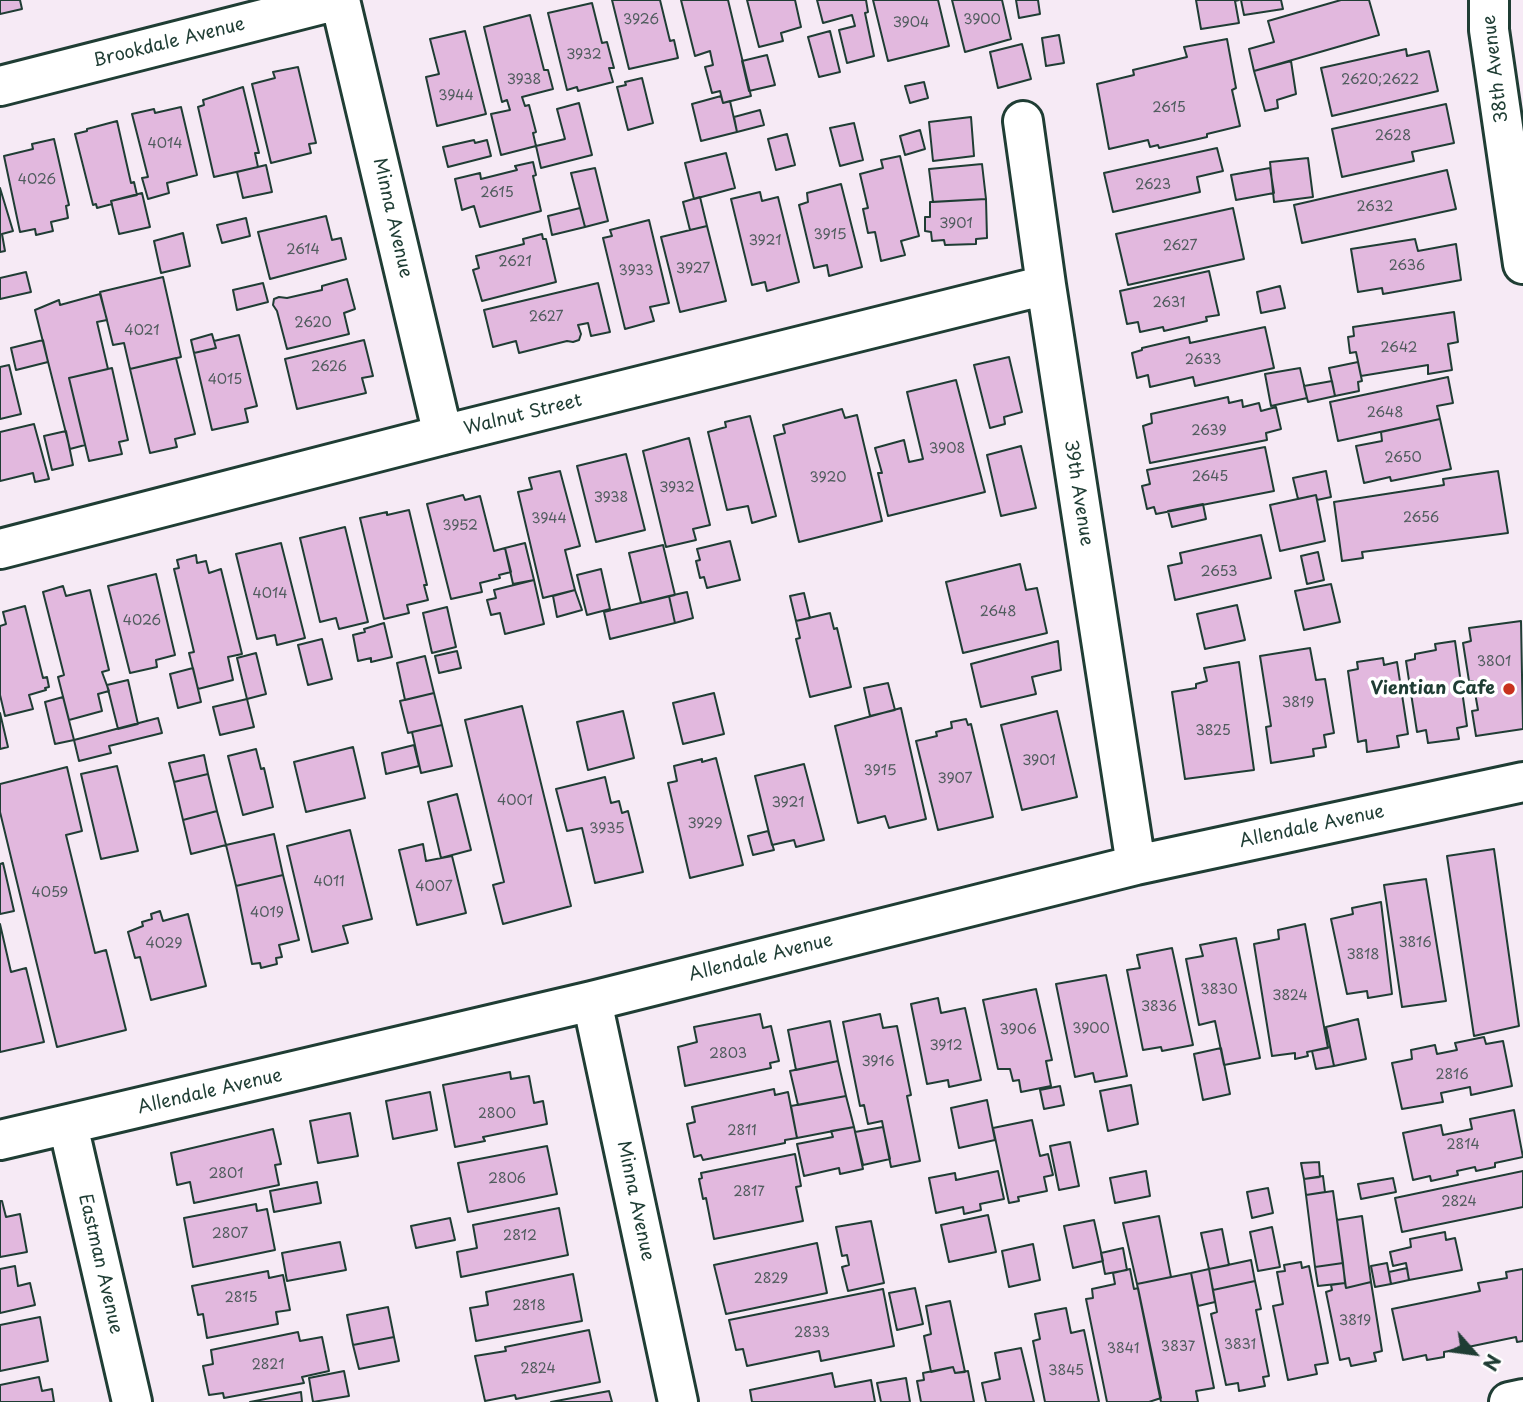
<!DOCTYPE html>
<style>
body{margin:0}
#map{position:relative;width:1523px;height:1402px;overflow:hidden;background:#f6eaf5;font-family:"Playpen Sans",sans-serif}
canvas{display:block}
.north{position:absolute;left:1439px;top:1318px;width:70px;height:70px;-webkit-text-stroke:5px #fff;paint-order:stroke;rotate:118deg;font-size:19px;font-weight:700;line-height:28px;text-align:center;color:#1f3d34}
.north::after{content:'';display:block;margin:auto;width:24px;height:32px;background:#1f3d34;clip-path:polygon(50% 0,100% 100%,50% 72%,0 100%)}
</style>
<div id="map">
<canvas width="1523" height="1402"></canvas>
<div class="north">N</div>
</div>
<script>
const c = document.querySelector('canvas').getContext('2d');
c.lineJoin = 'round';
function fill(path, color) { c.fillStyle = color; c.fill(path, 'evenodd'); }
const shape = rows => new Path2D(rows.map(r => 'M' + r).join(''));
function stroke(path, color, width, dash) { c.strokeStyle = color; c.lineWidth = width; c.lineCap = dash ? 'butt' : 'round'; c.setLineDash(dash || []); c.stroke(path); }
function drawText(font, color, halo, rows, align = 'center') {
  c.font = font + ' "Playpen Sans",sans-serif'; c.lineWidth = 7; c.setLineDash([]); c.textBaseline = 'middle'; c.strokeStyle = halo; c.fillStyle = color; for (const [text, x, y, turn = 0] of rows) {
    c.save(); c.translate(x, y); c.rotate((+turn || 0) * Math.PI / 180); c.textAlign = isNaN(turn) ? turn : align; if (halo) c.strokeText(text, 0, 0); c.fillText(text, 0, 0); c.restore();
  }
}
const building = shape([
 [0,0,20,0,22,9,0,14,0,0],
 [612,0,660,0,670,41,674,40,678,58,629,69,612,0],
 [681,0,728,0,751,96,723,103,720,91,712,93,705,67,713,65,710,51,695,56,681,0],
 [747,0,795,0,801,27,781,33,783,41,759,47,747,0],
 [817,0,866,0,868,12,865,13,874,56,847,63,839,30,855,26,852,15,823,23,817,0],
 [873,0,938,0,949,46,888,61,873,0],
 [952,0,1002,0,1011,39,965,52,952,0],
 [1016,0,1038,0,1040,14,1019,18,1016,0],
 [1196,0,1239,0,1235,1,1239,23,1201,29,1196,0],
 [1241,0,1281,0,1283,9,1244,15,1241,0],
 [1341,0,1369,0,1379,35,1254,71,1249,49,1274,42,1268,21,1341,0],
 [592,3,602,43,607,42,614,68,609,68,613,82,578,91,577,87,567,90,548,13,592,3],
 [530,15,544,70,548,70,553,89,522,97,525,106,529,105,536,132,533,133,536,146,501,155,491,114,510,110,507,100,502,102,484,27,530,15],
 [465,31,486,114,437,126,426,77,439,74,430,39,465,31],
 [830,31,840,72,819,77,808,37,830,31],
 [1059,35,1064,63,1046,66,1042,38,1059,35],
 [1227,39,1236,88,1232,90,1240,126,1207,134,1207,137,1159,148,1158,145,1150,147,1148,140,1109,149,1097,84,1134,75,1133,70,1187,57,1184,47,1227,39],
 [1022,44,1031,79,998,88,990,52,1022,44],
 [1406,49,1407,56,1429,51,1438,91,1332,116,1321,68,1406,49],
 [767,55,775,85,749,91,742,61,767,55],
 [1291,61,1296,94,1277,100,1278,108,1265,111,1254,71,1291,61],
 [298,67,316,143,309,144,311,153,271,163,252,84,275,78,273,72,298,67],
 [642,78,653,123,628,130,617,87,626,85,625,82,642,78],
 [924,82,928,98,910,103,905,86,924,82],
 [243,87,259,153,255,153,258,167,214,177,198,107,204,105,203,100,243,87],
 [721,96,723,103,730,101,737,132,701,141,692,104,721,96],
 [579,103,592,155,541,168,536,146,565,139,557,109,579,103],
 [1446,104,1454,143,1412,152,1414,161,1342,177,1332,129,1446,104],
 [181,107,197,175,167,183,169,193,148,199,142,178,148,177,132,114,154,109,155,113,181,107],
 [760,110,764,125,737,132,734,117,760,110],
 [971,117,974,156,933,161,929,122,971,117],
 [117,121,131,183,134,182,137,195,111,201,112,204,97,208,96,204,93,205,75,134,87,131,87,129,117,121],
 [854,123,863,160,840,166,830,128,854,123],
 [920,130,925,149,905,155,900,136,920,130],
 [787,134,795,165,776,170,768,139,787,134],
 [54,139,69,205,66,206,68,218,51,222,53,231,36,235,35,229,20,232,4,156,33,149,32,144,54,139],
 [474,140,475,143,487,140,491,156,448,167,443,147,474,140],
 [1217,148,1223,171,1197,177,1200,192,1113,212,1104,173,1217,148],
 [726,153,735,188,694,199,685,163,726,153],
 [900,156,919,236,901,241,905,255,881,261,875,232,868,233,863,209,868,208,860,174,883,168,881,160,900,156],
 [1308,158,1313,197,1274,202,1270,162,1308,158],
 [533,162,536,175,533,176,541,211,480,227,474,206,462,210,455,179,480,173,481,179,517,170,515,166,533,162],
 [982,164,986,199,933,202,929,169,982,164],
 [266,165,272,192,243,198,237,172,266,165],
 [595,168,608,221,585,227,571,173,595,168],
 [1270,168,1274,193,1236,200,1231,175,1270,168],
 [1447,170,1456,209,1302,243,1294,205,1447,170],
 [841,184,862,267,829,276,827,265,814,268,799,205,808,202,807,193,841,184],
 [0,188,13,231,2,234,5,251,0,252,0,188],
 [760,192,762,201,778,197,799,282,767,291,765,282,752,285,731,199,760,192],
 [142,193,150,227,119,234,111,201,142,193],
 [700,197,707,226,690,230,683,202,700,197],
 [986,199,987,238,976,239,976,244,945,245,944,240,932,241,931,232,925,231,925,217,930,217,930,202,986,199],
 [580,208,585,227,552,235,548,216,580,208],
 [1233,208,1244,259,1128,285,1116,234,1233,208],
 [326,216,332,240,341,238,346,259,270,279,258,232,326,216],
 [246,218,250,236,222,243,217,225,246,218],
 [649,220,669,303,650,307,654,321,625,329,603,238,612,236,610,230,649,220],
 [707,226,726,301,680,312,661,237,707,226],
 [183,233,190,266,161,273,154,241,183,233],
 [542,234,543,239,546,239,556,282,482,301,473,270,479,268,476,256,524,244,523,239,542,234],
 [1415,239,1418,251,1456,244,1461,280,1383,294,1382,288,1358,292,1351,249,1415,239],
 [1209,271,1219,315,1206,317,1207,321,1164,331,1163,327,1140,332,1138,322,1127,324,1120,291,1209,271],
 [26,272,31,292,0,299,0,278,26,272],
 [163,277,181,357,130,369,124,343,113,345,100,292,163,277],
 [347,279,355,309,344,313,349,334,287,349,277,311,273,305,274,299,279,297,287,298,322,290,322,286,347,279],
 [263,283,268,302,237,310,233,290,263,283],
 [598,283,610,332,591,336,588,323,578,325,581,334,579,340,573,342,567,341,519,353,516,341,493,347,484,310,598,283],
 [1280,286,1285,308,1261,313,1257,292,1280,286],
 [100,294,107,320,97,322,108,369,69,378,85,445,70,449,35,310,59,300,60,305,100,294],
 [1454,312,1458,342,1448,344,1452,370,1428,374,1428,365,1361,376,1356,352,1350,353,1348,337,1354,336,1353,327,1454,312],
 [1265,327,1274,368,1195,386,1193,377,1150,387,1148,375,1137,378,1132,353,1142,350,1142,348,1189,337,1190,343,1265,327],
 [212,334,216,348,194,353,191,340,212,334],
 [239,335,257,406,245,409,248,422,212,430,194,353,216,348,214,341,239,335],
 [43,340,48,362,16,370,11,348,43,340],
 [364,340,373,376,362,378,366,393,297,409,285,359,364,340],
 [1009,357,1022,412,1004,417,1005,424,990,428,974,365,1009,357],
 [176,358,195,434,175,439,177,447,150,453,130,369,176,358],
 [1358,362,1362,381,1358,382,1359,391,1335,396,1329,368,1358,362],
 [9,365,21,414,0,419,0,367,9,365],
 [112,368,128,440,119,442,122,454,89,461,69,378,112,368],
 [1300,368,1307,398,1271,406,1265,374,1300,368],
 [1448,377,1453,403,1437,406,1440,419,1338,441,1330,402,1448,377],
 [956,380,985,492,888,516,878,473,882,473,875,448,904,440,909,462,923,459,907,392,956,380],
 [1332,381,1335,396,1308,402,1304,386,1332,381],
 [1228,397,1229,403,1242,400,1243,407,1259,403,1261,411,1276,407,1281,429,1266,433,1267,440,1150,463,1143,426,1152,423,1151,414,1228,397],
 [842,409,845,418,857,415,882,521,799,542,774,436,785,433,783,425,842,409],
 [750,416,776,516,752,523,748,506,727,510,708,432,726,427,725,422,750,416],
 [1440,419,1451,469,1391,481,1390,477,1364,483,1356,446,1382,441,1381,432,1440,419],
 [34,424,49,479,35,482,33,473,0,481,0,432,34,424],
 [66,431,73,465,52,470,44,436,66,431],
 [689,438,710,525,693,529,696,540,666,547,643,451,689,438],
 [1021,446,1036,508,1001,516,987,455,1021,446],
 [1265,447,1274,491,1156,514,1154,507,1147,509,1142,486,1150,484,1147,470,1265,447],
 [626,454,645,530,596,542,577,466,626,454],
 [560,471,580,546,565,550,575,590,543,598,518,492,532,489,529,478,560,471],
 [1326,471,1331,497,1317,500,1316,495,1298,499,1293,478,1326,471],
 [1498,471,1508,533,1362,552,1363,558,1342,561,1334,502,1444,485,1443,479,1498,471],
 [463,495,465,500,480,496,494,551,505,548,511,572,499,575,500,578,480,583,482,592,451,599,427,504,463,495],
 [1316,495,1325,541,1280,551,1270,505,1316,495],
 [1203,504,1206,519,1172,527,1168,511,1203,504],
 [409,510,427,585,424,585,428,600,407,605,409,613,384,619,360,518,387,512,387,515,409,510],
 [345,527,368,622,339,629,336,618,320,622,300,538,345,527],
 [1261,535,1271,578,1175,600,1168,566,1182,563,1180,553,1261,535],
 [730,541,740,580,707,588,704,577,700,578,696,561,700,560,697,549,730,541],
 [281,543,305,638,277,645,275,635,257,639,236,554,281,543],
 [525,543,534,580,513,584,505,548,525,543],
 [663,545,675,595,641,603,629,553,663,545],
 [1318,552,1324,580,1307,584,1301,556,1318,552],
 [196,555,197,563,206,561,209,573,221,569,242,654,228,657,233,680,198,689,189,653,194,652,174,569,179,568,177,560,196,555],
 [1020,564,1026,590,1037,588,1047,633,963,653,946,582,1020,564],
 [601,569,610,609,587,615,577,575,601,569],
 [156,574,175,655,156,660,157,667,130,673,108,586,156,574],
 [534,580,544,624,505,634,500,613,491,615,487,600,496,598,494,590,534,580],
 [1331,584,1340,622,1304,630,1295,591,1331,584],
 [63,586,66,596,90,590,109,670,102,672,109,691,98,694,102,711,69,720,58,677,64,675,43,592,63,586],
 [575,590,582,610,557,617,553,596,575,590],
 [687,592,693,618,675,623,669,596,687,592],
 [804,593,810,618,796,621,790,596,804,593],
 [669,596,675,623,610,639,604,612,669,596],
 [1237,605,1245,640,1205,649,1197,614,1237,605],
 [25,606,43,678,47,677,49,687,45,688,46,690,29,695,33,709,5,716,0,695,0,626,6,624,3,612,25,606],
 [447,607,456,647,432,653,423,613,447,607],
 [830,613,834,629,837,628,851,687,810,697,796,639,800,638,796,621,830,613],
 [1521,621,1523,729,1476,736,1472,711,1478,710,1473,681,1469,681,1463,643,1471,641,1469,628,1521,621],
 [384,623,392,657,371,662,371,658,358,661,353,635,365,632,364,629,384,623],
 [322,639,332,679,308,685,298,645,322,639],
 [1058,641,1061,670,1032,677,1036,694,981,707,971,664,1058,641],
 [1455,641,1467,726,1457,728,1459,739,1428,743,1426,730,1417,732,1406,661,1415,659,1415,654,1436,650,1435,644,1455,641],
 [1310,648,1316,680,1325,679,1334,733,1324,735,1326,747,1313,749,1314,756,1271,763,1266,727,1271,726,1260,656,1310,648],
 [457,651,461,668,439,673,435,656,457,651],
 [256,653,266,694,247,699,237,658,256,653],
 [425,656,434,693,405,700,397,663,425,656],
 [1383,658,1384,665,1397,662,1408,734,1397,736,1399,747,1367,752,1366,740,1358,742,1348,671,1358,669,1357,662,1383,658],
 [1239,662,1254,770,1185,779,1172,692,1196,688,1196,684,1207,681,1204,668,1239,662],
 [193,668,201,702,178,708,170,674,193,668],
 [128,680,138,724,118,729,107,685,128,680],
 [888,683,895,710,870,716,864,688,888,683],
 [434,693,442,725,408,733,400,701,434,693],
 [714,693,724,734,683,744,673,703,714,693],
 [63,697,74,740,55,744,45,702,63,697],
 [247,699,254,727,220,735,213,707,247,699],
 [522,706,571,906,503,924,493,885,504,882,465,720,522,706],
 [901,708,926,819,889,828,885,816,858,823,835,726,901,708],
 [623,711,634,758,588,770,577,722,623,711],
 [1057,711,1077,797,1022,810,1001,725,1057,711],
 [0,713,8,747,0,749,0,713],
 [158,718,162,733,109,746,111,753,79,761,74,740,158,718],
 [966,719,968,725,971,724,993,817,938,830,916,741,937,736,936,732,952,728,951,722,966,719],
 [442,725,452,766,421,773,412,732,442,725],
 [414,745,419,766,386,774,382,753,414,745],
 [353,747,365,798,306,812,294,762,353,747],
 [256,749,261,769,264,768,273,807,243,815,228,756,256,749],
 [204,755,208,774,174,782,169,763,204,755],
 [716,758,743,865,690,878,668,783,677,781,674,766,702,759,702,762,716,758],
 [804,764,824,840,796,847,794,840,772,845,755,776,804,764],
 [117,766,138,851,101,859,81,774,117,766],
 [67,767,82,831,66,835,95,953,106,950,126,1030,57,1047,0,812,0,784,67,767],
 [208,774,217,811,183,820,174,782,208,774],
 [605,777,611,803,619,801,622,813,628,811,643,872,595,883,582,828,567,831,556,789,605,777],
 [457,794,471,850,441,858,428,802,457,794],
 [217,811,226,845,191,854,183,820,217,811],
 [350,830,372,919,343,926,348,943,312,952,287,846,350,830],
 [768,831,774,850,753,855,748,836,768,831],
 [274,834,283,875,236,886,226,845,274,834],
 [423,844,426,861,452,856,466,913,417,925,399,850,423,844],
 [1494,849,1519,1026,1474,1036,1447,856,1494,849],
 [3,863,14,911,0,914,0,864,3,863],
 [283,875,299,940,279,945,282,957,276,958,277,964,261,968,260,963,252,964,236,886,283,875],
 [1426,879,1446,1001,1402,1007,1384,885,1426,879],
 [1381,902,1392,994,1368,998,1367,991,1347,994,1331,919,1353,914,1352,908,1381,902],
 [160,911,163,921,188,914,206,986,151,1000,140,957,135,958,128,932,143,926,142,922,152,919,151,914,160,911],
 [0,924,11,972,26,968,44,1042,0,1052,0,924],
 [1305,924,1328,1048,1307,1052,1308,1056,1295,1059,1295,1053,1272,1056,1254,944,1279,939,1278,930,1305,924],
 [1236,938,1260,1058,1224,1065,1215,1021,1199,1025,1186,959,1203,956,1200,945,1236,938],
 [1172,948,1193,1045,1162,1051,1161,1047,1143,1050,1127,970,1140,968,1137,955,1172,948],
 [1106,975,1127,1076,1095,1082,1093,1073,1075,1077,1056,984,1106,975],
 [1036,989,1052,1060,1046,1061,1051,1086,1021,1092,1019,1080,1013,1081,1010,1069,998,1069,983,1000,1036,989],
 [938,998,941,1013,965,1008,981,1080,949,1087,948,1080,927,1084,911,1004,938,998],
 [760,1014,763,1028,771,1026,779,1061,770,1063,771,1068,685,1086,678,1047,697,1042,694,1027,760,1014],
 [880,1014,883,1028,897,1026,911,1095,907,1096,920,1161,891,1167,882,1121,868,1124,864,1105,860,1106,843,1022,880,1014],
 [1358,1019,1366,1059,1334,1066,1326,1027,1358,1019],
 [830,1021,838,1061,796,1070,788,1030,830,1021],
 [1484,1037,1486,1044,1503,1041,1512,1086,1471,1095,1470,1087,1441,1093,1443,1102,1402,1109,1392,1063,1412,1059,1411,1050,1435,1045,1437,1054,1457,1050,1455,1043,1484,1037],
 [1330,1047,1334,1066,1316,1069,1312,1051,1330,1047],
 [1221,1048,1230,1094,1203,1100,1194,1054,1221,1048],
 [838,1061,846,1096,798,1105,790,1071,838,1061],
 [510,1072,511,1079,529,1076,534,1103,543,1101,547,1124,483,1137,485,1141,455,1147,443,1085,510,1072],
 [1131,1085,1138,1124,1108,1131,1100,1091,1131,1085],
 [1060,1086,1064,1105,1044,1109,1040,1090,1060,1086],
 [774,1089,775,1095,788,1092,797,1138,785,1140,785,1143,703,1160,701,1155,694,1157,687,1124,695,1122,692,1107,774,1089],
 [430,1092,437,1130,393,1139,386,1101,430,1092],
 [846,1096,854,1127,797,1138,791,1106,846,1096],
 [987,1100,995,1140,959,1148,951,1108,987,1100],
 [1514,1110,1523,1157,1495,1163,1495,1167,1476,1171,1475,1167,1457,1171,1458,1175,1431,1181,1430,1176,1413,1180,1403,1133,1441,1125,1443,1135,1472,1129,1470,1119,1514,1110],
 [350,1113,358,1156,318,1163,310,1121,350,1113],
 [1032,1120,1040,1156,1048,1154,1053,1175,1044,1177,1047,1191,1018,1197,1019,1201,1009,1203,993,1128,1032,1120],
 [854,1127,863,1169,840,1174,839,1168,804,1176,797,1144,833,1137,831,1131,854,1127],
 [883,1127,890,1159,863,1165,855,1132,883,1127],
 [273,1129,281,1164,275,1165,279,1185,194,1203,190,1182,177,1185,171,1153,273,1129],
 [1070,1142,1079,1186,1059,1190,1050,1146,1070,1142],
 [547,1146,557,1194,468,1212,458,1163,547,1146],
 [795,1154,801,1186,796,1187,803,1221,714,1239,706,1198,703,1199,699,1179,702,1178,701,1173,795,1154],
 [1319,1162,1320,1177,1304,1179,1301,1163,1319,1162],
 [998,1171,1004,1199,980,1204,981,1210,964,1214,963,1207,936,1213,929,1178,955,1173,956,1180,998,1171],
 [1146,1171,1150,1196,1115,1203,1110,1178,1146,1171],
 [1523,1171,1523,1207,1402,1232,1395,1198,1523,1171],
 [1323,1176,1325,1192,1306,1195,1304,1179,1323,1176],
 [1393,1178,1396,1192,1361,1199,1358,1184,1393,1178],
 [317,1182,321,1203,274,1212,270,1191,317,1182],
 [1268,1188,1273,1213,1252,1218,1247,1192,1268,1188],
 [1333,1191,1343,1263,1315,1267,1306,1195,1333,1191],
 [0,1201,2,1201,6,1217,20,1214,27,1252,0,1257,0,1201],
 [256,1204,257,1211,267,1209,275,1250,193,1267,184,1218,256,1204],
 [559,1208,568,1255,461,1277,457,1252,477,1248,473,1225,559,1208],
 [988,1215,996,1252,949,1262,941,1225,988,1215],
 [1159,1216,1171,1277,1137,1284,1123,1223,1159,1216],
 [1362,1216,1371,1282,1346,1288,1337,1220,1362,1216],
 [450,1218,455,1240,416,1248,411,1226,450,1218],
 [1094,1220,1103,1261,1073,1268,1064,1226,1094,1220],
 [871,1221,884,1283,848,1291,842,1267,849,1265,847,1255,842,1256,836,1227,871,1221],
 [1272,1227,1280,1267,1258,1271,1250,1232,1272,1227],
 [1222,1229,1229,1265,1209,1269,1201,1233,1222,1229],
 [1445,1232,1446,1240,1455,1238,1462,1270,1409,1280,1406,1263,1393,1266,1390,1252,1411,1247,1410,1239,1445,1232],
 [340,1242,346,1270,287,1281,282,1253,340,1242],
 [817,1243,827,1293,726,1314,714,1265,817,1243],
 [1033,1244,1040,1280,1009,1287,1002,1251,1033,1244],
 [1123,1248,1127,1270,1105,1274,1101,1253,1123,1248],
 [1251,1260,1255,1281,1213,1290,1209,1269,1251,1260],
 [1301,1262,1302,1268,1309,1266,1328,1363,1315,1365,1317,1374,1288,1380,1273,1306,1283,1304,1277,1272,1285,1271,1284,1265,1301,1262],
 [1343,1263,1345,1283,1318,1286,1315,1267,1343,1263],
 [1387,1263,1391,1284,1375,1287,1371,1266,1387,1263],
 [15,1266,18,1286,30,1283,35,1305,0,1313,0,1269,15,1266],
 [1407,1268,1409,1280,1391,1284,1389,1272,1407,1268],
 [1130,1269,1134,1289,1138,1288,1161,1398,1149,1402,1107,1402,1086,1299,1093,1298,1092,1289,1115,1284,1113,1273,1130,1269],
 [1209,1269,1215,1302,1198,1306,1191,1273,1209,1269],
 [1523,1269,1523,1341,1517,1342,1516,1337,1444,1352,1444,1357,1427,1360,1426,1355,1403,1360,1392,1309,1480,1291,1478,1283,1507,1278,1506,1272,1523,1269],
 [268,1271,269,1278,283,1275,290,1310,276,1312,278,1324,207,1338,203,1314,198,1315,192,1286,268,1271],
 [1191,1273,1214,1388,1196,1391,1198,1402,1161,1402,1137,1284,1191,1273],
 [573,1274,582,1321,476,1341,470,1308,488,1305,486,1292,573,1274],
 [1255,1281,1261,1309,1256,1310,1269,1376,1263,1377,1265,1386,1239,1391,1238,1383,1226,1385,1211,1314,1217,1312,1213,1290,1255,1281],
 [1371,1282,1382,1351,1374,1353,1376,1361,1351,1366,1349,1358,1340,1360,1326,1292,1332,1290,1331,1285,1345,1283,1346,1288,1371,1282],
 [915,1288,923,1324,897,1330,889,1293,915,1288],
 [883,1289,894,1346,821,1361,819,1351,747,1366,743,1349,736,1350,729,1320,883,1289],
 [950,1301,965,1372,955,1373,953,1367,931,1372,924,1336,931,1334,926,1306,950,1301],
 [388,1307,394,1337,353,1345,347,1315,388,1307],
 [1066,1308,1071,1333,1084,1330,1099,1402,1045,1402,1033,1341,1040,1339,1035,1314,1066,1308],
 [40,1317,48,1361,0,1371,0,1325,40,1317],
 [589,1330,600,1382,516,1399,515,1395,485,1401,475,1356,506,1351,505,1347,589,1330],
 [298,1332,300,1341,322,1337,329,1371,302,1377,304,1383,224,1398,223,1393,209,1395,203,1366,213,1364,211,1350,298,1332],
 [394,1337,399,1361,359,1369,353,1345,394,1337],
 [1021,1348,1034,1402,986,1402,982,1383,1000,1379,995,1353,1021,1348],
 [953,1367,955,1373,968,1371,974,1402,921,1402,917,1381,924,1380,923,1373,953,1367],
 [344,1371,349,1396,313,1402,309,1378,344,1371],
 [832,1373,835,1387,871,1380,875,1402,752,1402,750,1390,832,1373],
 [39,1377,42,1391,52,1389,54,1402,0,1402,0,1385,39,1377],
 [906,1378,910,1402,881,1402,877,1383,906,1378],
 [609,1391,612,1402,551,1402,609,1391],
 [301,1392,302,1402,250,1402,301,1392]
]);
fill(building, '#e2b8de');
stroke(building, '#1f3d34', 2);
const minor = shape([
 [340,0,443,435],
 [1489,0,1489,30,1523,264],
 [0,86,338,0],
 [1023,121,1046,285,1136,865],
 [0,549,443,435,1046,285],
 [592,1001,678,1402],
 [68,1125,132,1402],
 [0,1140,592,1001,1136,865,1523,782],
 [1509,1402,1523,1399]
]);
stroke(minor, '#1f3d34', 44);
stroke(minor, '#fff', 38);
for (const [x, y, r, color] of [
 [1509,689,7,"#c8321e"]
]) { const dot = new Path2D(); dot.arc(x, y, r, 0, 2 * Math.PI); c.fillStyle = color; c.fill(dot); stroke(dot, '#fff', 2.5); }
drawText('14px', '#505c5e', null, [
 ["3926",641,20],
 ["3900",982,20],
 ["3904",911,23],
 ["3932",584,55],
 ["3938",524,80],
 ["2620;2622",1380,80],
 ["3944",456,96],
 ["2615",1169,108],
 ["2628",1393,136],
 ["4014",165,144],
 ["4026",37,180],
 ["2623",1153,185],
 ["2615",497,193],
 ["2632",1375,207],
 ["3901",956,224],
 ["3915",830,235],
 ["3921",765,241],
 ["2627",1180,246],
 ["2614",303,250],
 ["2621",515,262],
 ["2636",1407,266],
 ["3927",693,269],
 ["3933",636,271],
 ["2631",1169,303],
 ["2627",546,317],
 ["2620",313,323],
 ["4021",142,331],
 ["2642",1399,348],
 ["2633",1203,360],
 ["2626",329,367],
 ["4015",225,380],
 ["2648",1385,413],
 ["2639",1209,431],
 ["3908",947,449],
 ["2650",1403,458],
 ["2645",1210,477],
 ["3920",828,478],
 ["3932",677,488],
 ["3938",611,498],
 ["2656",1421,518],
 ["3944",549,519],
 ["3952",460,526],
 ["2653",1219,572],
 ["4014",270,594],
 ["2648",998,612],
 ["4026",142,621],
 ["3801",1494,662],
 ["3819",1298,703],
 ["3825",1213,731],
 ["3901",1039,761],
 ["3915",880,771],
 ["3907",955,779],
 ["4001",515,801],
 ["3921",788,803],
 ["3929",705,824],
 ["3935",607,829],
 ["4011",329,882],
 ["4007",434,887],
 ["4059",50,893],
 ["4019",267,913],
 ["3816",1415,943],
 ["4029",164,944],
 ["3818",1363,955],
 ["3830",1219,990],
 ["3824",1290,996],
 ["3836",1159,1007],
 ["3900",1091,1029],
 ["3906",1018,1030],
 ["3912",946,1046],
 ["2803",728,1054],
 ["3916",878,1062],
 ["2816",1452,1075],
 ["2800",497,1114],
 ["2811",742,1131],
 ["2814",1463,1145],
 ["2801",226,1174],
 ["2806",507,1179],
 ["2817",749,1192],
 ["2824",1459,1202],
 ["2807",230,1234],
 ["2812",520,1236],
 ["2829",771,1279],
 ["2815",241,1298],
 ["2818",529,1306],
 ["3819",1355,1321],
 ["2833",812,1333],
 ["3831",1240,1345],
 ["3837",1178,1347],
 ["3841",1123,1349],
 ["2821",268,1365],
 ["2824",538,1369],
 ["3845",1066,1371]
]);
drawText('18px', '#1f3d34', '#fff', [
 ["Brookdale Avenue",169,43,-14],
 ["38th Avenue",1496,69,-97],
 ["Minna Avenue",392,218,77],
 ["Walnut Street",523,415,-14],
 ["39th Avenue",1078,493,81],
 ["Allendale Avenue",1312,827,-12],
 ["Allendale Avenue",761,958,-14],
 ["Allendale Avenue",210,1092,-13],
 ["Minna Avenue",635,1201,78],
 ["Eastman Avenue",100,1264,77]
]);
drawText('bold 18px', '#1f3d34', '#fff', [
 ["Vientian Cafe",1495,689]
], 'right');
</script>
